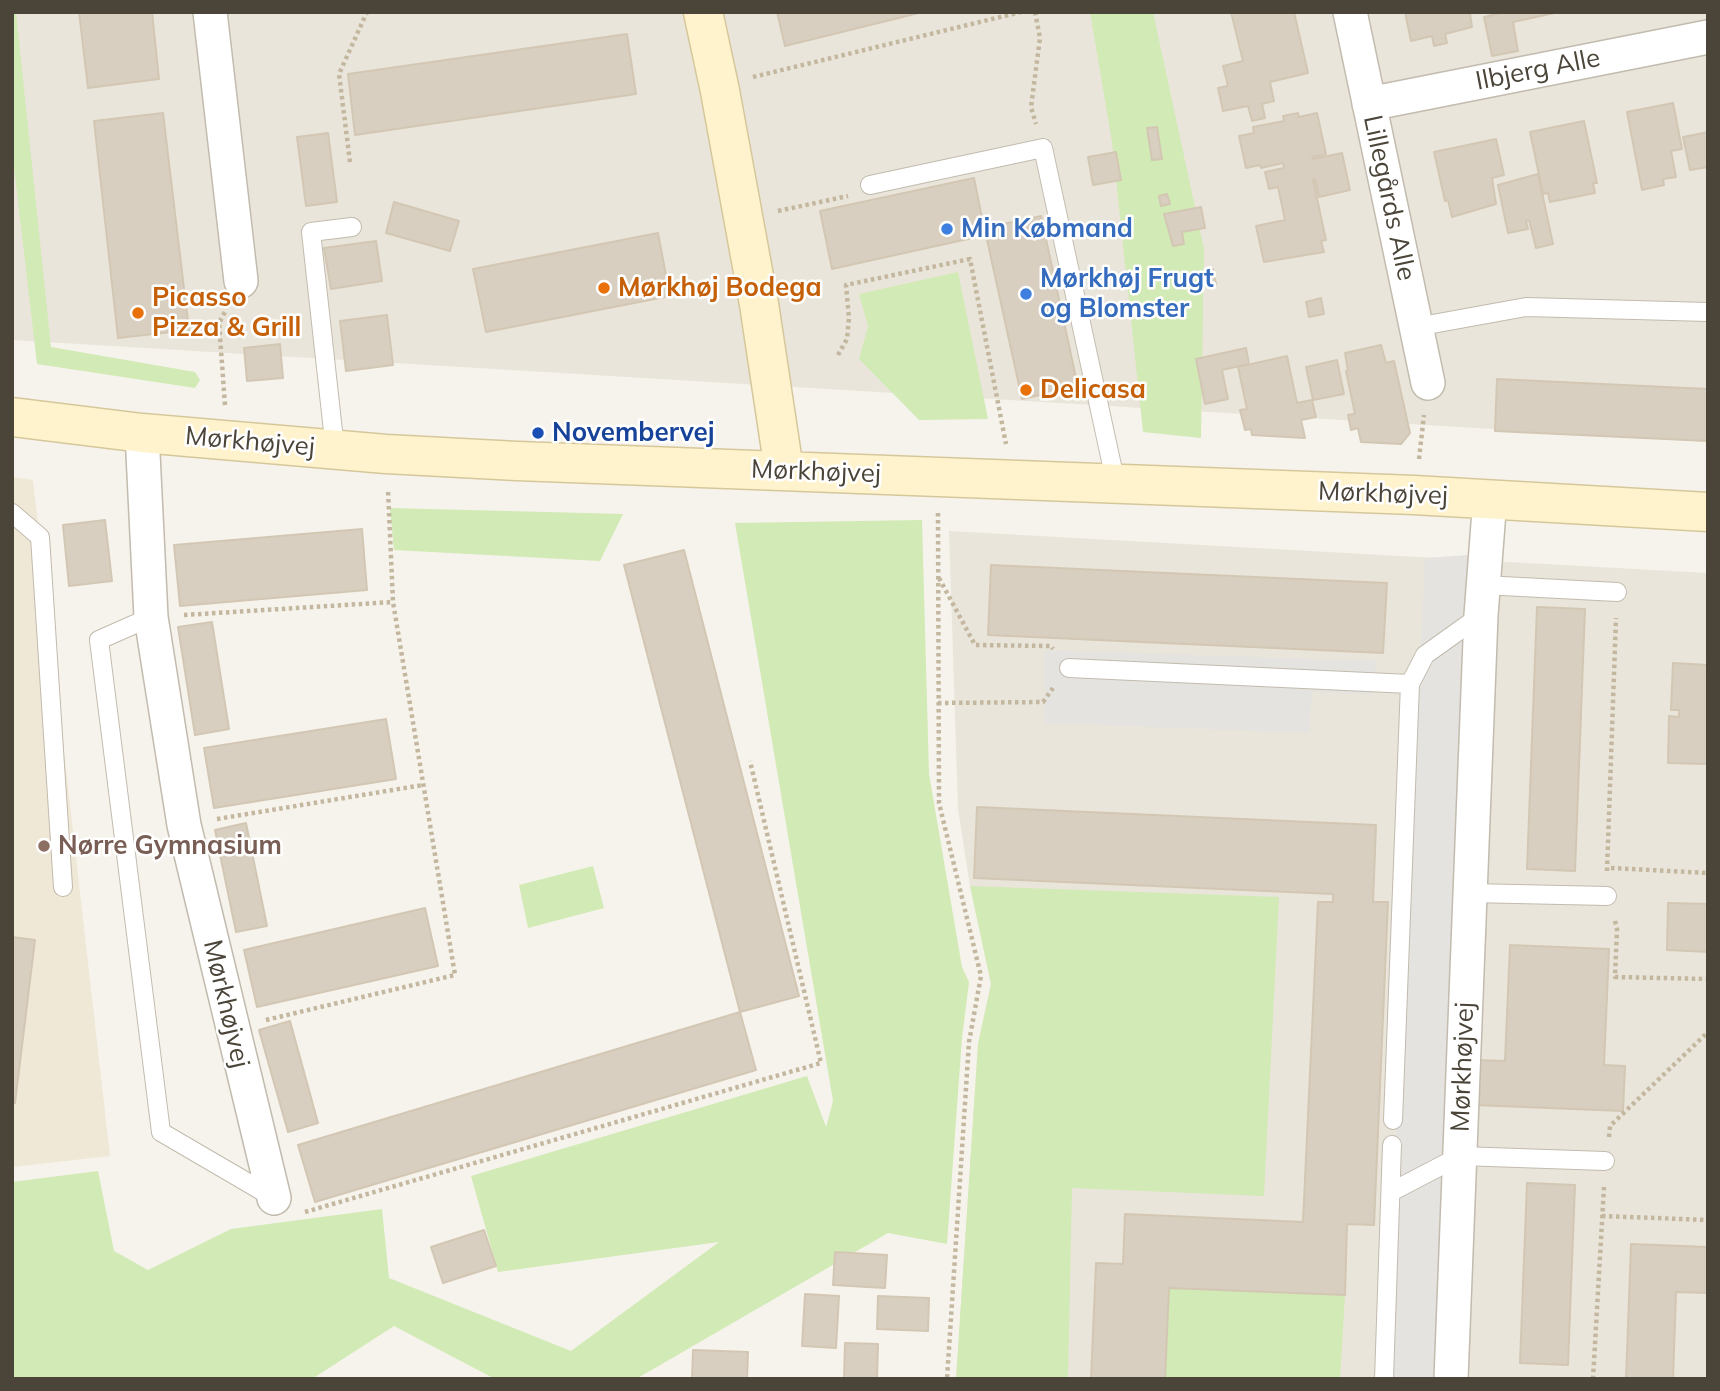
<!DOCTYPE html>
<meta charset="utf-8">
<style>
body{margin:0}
#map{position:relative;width:1720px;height:1391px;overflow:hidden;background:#f6f3ec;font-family:Mulish,sans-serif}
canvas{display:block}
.frame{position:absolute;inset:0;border:14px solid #4b4439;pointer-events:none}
</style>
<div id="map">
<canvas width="1720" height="1391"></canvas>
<div class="frame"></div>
</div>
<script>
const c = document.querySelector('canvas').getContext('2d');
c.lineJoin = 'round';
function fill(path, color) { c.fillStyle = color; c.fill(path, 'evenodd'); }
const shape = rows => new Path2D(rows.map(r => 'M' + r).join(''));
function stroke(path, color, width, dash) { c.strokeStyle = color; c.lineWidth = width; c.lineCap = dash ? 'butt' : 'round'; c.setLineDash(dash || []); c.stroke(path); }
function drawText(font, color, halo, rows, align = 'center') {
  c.font = font + ' Mulish,sans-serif'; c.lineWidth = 5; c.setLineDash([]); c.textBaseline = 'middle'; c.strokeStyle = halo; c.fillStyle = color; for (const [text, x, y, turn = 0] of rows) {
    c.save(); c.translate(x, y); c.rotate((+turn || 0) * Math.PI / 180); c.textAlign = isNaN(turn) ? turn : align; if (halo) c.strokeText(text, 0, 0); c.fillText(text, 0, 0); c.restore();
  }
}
fill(shape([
 [12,12,1708,12,1708,442,12,340],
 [949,531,1708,573,1708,1379,956,1379,978,1044,991,984,970,886,958,809]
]), '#eae5da');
fill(shape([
 [12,477,33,480,110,1156,12,1167]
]), '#efe8d6');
fill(shape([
 [12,12,16,12,51,347,195,372,200,380,195,388,37,364,12,150],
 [1090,12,1153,12,1204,249,1201,438,1143,432,1112,142],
 [958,272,988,419,919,420,859,359,868,326,859,294],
 [390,508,623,514,600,561,394,550],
 [922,520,929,774,962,967,969,982,962,1038,947,1244,888,1233,636,1379,495,1379,394,1326,312,1379,12,1379,12,1182,98,1171,114,1251,148,1270,231,1229,382,1209,389,1278,571,1351,719,1242,498,1272,471,1176,807,1076,826,1127,833,1101,735,523],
 [593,866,604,908,528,928,519,885],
 [970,886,1279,897,1264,1196,1072,1188,1068,1379,956,1379,978,1044,991,984],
 [1169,1288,1345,1295,1340,1379,1165,1379]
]), '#d2eab5');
fill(shape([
 [1468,555,1435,1379,1384,1379,1425,558],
 [1044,650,1376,661,1372,695,1312,692,1309,733,1045,723]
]), '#e5e3e0');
const building = shape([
 [79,12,152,12,159,79,88,88,79,12],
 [777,12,923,12,785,46,777,12],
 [1231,12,1294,12,1308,73,1270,82,1274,101,1262,104,1265,118,1252,121,1248,106,1223,111,1218,88,1228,86,1223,66,1243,61,1231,12],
 [1405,12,1477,12,1470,14,1472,27,1445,34,1447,43,1434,46,1432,36,1411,41,1405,12],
 [1559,12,1513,22,1518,51,1492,56,1484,17,1505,12,1559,12],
 [627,34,636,94,355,135,348,74,627,34],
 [1673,103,1682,149,1671,151,1676,177,1663,179,1664,185,1642,190,1627,112,1673,103],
 [163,113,189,330,118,338,94,121,163,113],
 [1298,113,1299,117,1317,113,1326,154,1312,157,1313,159,1342,153,1350,190,1319,197,1315,179,1313,180,1326,240,1321,241,1324,252,1264,262,1256,226,1285,220,1278,187,1269,189,1265,172,1284,168,1283,163,1261,168,1260,165,1246,168,1239,136,1254,133,1253,127,1284,121,1283,116,1298,113],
 [1584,121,1597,183,1593,183,1595,193,1550,202,1548,193,1543,194,1530,132,1584,121],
 [1157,127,1162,159,1152,160,1147,128,1157,127],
 [1708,132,1708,167,1690,170,1683,137,1708,132],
 [328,133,337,202,306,206,297,137,328,133],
 [1496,139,1504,175,1492,178,1496,204,1452,217,1448,200,1445,201,1434,152,1496,139],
 [1116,152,1121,180,1093,185,1088,157,1116,152],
 [1538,174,1553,244,1536,248,1529,220,1526,221,1528,229,1508,233,1498,185,1538,174],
 [974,178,984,228,1041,216,1078,387,1022,399,986,235,832,269,820,211,974,178],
 [1167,194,1170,204,1161,206,1159,196,1167,194],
 [394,202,459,221,450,251,386,233,394,202],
 [1201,207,1205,228,1182,232,1184,244,1173,246,1164,214,1201,207],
 [658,233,670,296,486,332,473,269,658,233],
 [376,241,382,281,331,289,324,248,376,241],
 [1213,269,1216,284,1208,285,1205,271,1213,269],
 [1321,298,1324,314,1309,317,1306,302,1321,298],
 [387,315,393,365,346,371,340,321,387,315],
 [280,344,283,378,247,381,244,348,280,344],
 [1381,345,1386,363,1394,361,1410,433,1401,444,1361,442,1358,428,1351,430,1348,415,1355,414,1346,371,1348,371,1345,353,1381,345],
 [1246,348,1249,364,1222,370,1228,399,1205,404,1196,359,1246,348],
 [1287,356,1297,403,1312,400,1316,417,1301,420,1305,438,1252,435,1251,429,1245,430,1240,410,1247,409,1238,367,1287,356],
 [1337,360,1344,394,1313,400,1306,367,1337,360],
 [1497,379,1708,389,1708,441,1495,431,1497,379],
 [105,520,112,581,69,586,63,525,105,520],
 [362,529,367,590,180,606,174,545,362,529],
 [684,550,799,996,740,1012,624,565,684,550],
 [991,565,1387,583,1383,653,988,635,991,565],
 [1537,607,1585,609,1575,871,1527,869,1537,607],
 [212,622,229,729,195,735,178,627,212,622],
 [1673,663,1708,665,1708,764,1668,763,1669,716,1679,717,1679,710,1671,710,1673,663],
 [386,719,396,779,214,808,204,748,386,719],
 [977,807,1376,825,1373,902,1388,902,1374,1225,1347,1224,1345,1295,1169,1288,1165,1379,1091,1379,1096,1263,1123,1264,1125,1214,1303,1222,1318,902,1333,902,1333,894,974,878,977,807],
 [246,823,267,926,236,932,215,830,246,823],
 [1668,903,1708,904,1708,952,1667,950,1668,903],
 [425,908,438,966,257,1007,244,950,425,908],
 [12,937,35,940,15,1103,12,1103,12,937],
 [1510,945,1609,949,1604,1065,1625,1066,1623,1111,1474,1105,1476,1060,1505,1061,1510,945],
 [740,1012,756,1070,315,1202,298,1145,740,1012],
 [290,1021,318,1123,288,1132,259,1030,290,1021],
 [1527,1183,1575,1185,1568,1365,1520,1363,1527,1183],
 [484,1230,496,1266,443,1283,431,1247,484,1230],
 [1631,1244,1708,1247,1708,1293,1676,1292,1673,1379,1626,1379,1631,1244],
 [835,1252,887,1255,885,1288,833,1285,835,1252],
 [805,1294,839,1296,836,1348,802,1346,805,1294],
 [878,1296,929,1298,928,1331,877,1329,878,1296],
 [845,1343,878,1344,877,1379,844,1379,845,1343],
 [693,1350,748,1352,747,1379,692,1379,693,1350]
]);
fill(building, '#d8cfc1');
stroke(building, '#d3c7b4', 2);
const lane = shape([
 [870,185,1043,148,1116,484],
 [1416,327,1526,307,1708,312],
 [335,449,311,232,352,227],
 [12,513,40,537,63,887],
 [1483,585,1617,592],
 [151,617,99,640,161,1132,274,1198],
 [1069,668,1410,684],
 [1470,893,1607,896],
 [1393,1120,1410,684,1425,655,1481,615],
 [1391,1192,1460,1156,1605,1161],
 [1384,1379,1392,1145]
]);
const street = shape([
 [210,12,241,281],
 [1350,12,1428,383],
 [1369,104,1708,37],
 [142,433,151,617,184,825,274,1198],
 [1451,1379,1481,615,1490,498]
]);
const secondary = shape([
 [703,12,720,91,759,304,784,470],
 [12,417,142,433,386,454,517,461,1414,495,1708,512]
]);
stroke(lane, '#c2bbae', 20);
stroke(street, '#c2bbae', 36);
stroke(secondary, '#d6c79b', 41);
stroke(shape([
 [1035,12,1040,38,1031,107,1036,124],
 [753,77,1021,12],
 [350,162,339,74,367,12],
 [778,211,848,196],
 [838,355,847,339,849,318,846,285,970,259,1006,444],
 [225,405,219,323,226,310],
 [1419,459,1424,415],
 [938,513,939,803,981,976,969,1042,947,1379],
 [939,578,975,645,1051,646,1053,649],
 [184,615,393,602],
 [938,703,1043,702,1053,688],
 [217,819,423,785],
 [1611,868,1708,873],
 [1607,871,1616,618],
 [1615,921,1617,929,1615,977,1708,979],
 [266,1020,455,975,393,602,388,490],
 [1609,1137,1610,1126,1708,1032],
 [305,1212,821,1063,750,761],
 [1602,1216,1708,1220],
 [1593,1379,1604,1187]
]), '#c4b79f', 4.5, [3.5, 3.5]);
stroke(lane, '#fff', 18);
stroke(street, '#fff', 33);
stroke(secondary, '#fff3cd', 38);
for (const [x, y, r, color] of [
 [947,229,7,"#3f7fe0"],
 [604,288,7,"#e8710a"],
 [1026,294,7,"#3f7fe0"],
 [138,313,7,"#e8710a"],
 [1026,390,7,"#e8710a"],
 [538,433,7,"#1a4fb4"],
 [44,846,7,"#8d6e63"]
]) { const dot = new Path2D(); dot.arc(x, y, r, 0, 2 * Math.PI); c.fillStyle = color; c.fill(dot); stroke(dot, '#fff', 2.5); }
drawText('26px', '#4b4439', '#fff', [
 ["Ilbjerg Alle",1538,70,-11],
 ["Lillegårds Alle",1389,198,78],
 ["Mørkhøjvej",250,442,5],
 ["Mørkhøjvej",816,472,2],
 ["Mørkhøjvej",1383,494,2],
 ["Mørkhøjvej",226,1004,77],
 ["Mørkhøjvej",1463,1067,-88]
]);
drawText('bold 26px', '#366cbe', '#fff', [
 ["Min Købmand",961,229],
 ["Mørkhøj Frugt",1040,279],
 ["og Blomster",1040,309]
], 'left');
drawText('bold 26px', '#c56008', '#fff', [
 ["Mørkhøj Bodega",618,288],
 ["Picasso",152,298],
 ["Pizza & Grill",152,328],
 ["Delicasa",1040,390]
], 'left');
drawText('bold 26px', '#164399', '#fff', [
 ["Novembervej",552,433]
], 'left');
drawText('bold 26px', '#785e54', '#fff', [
 ["Nørre Gymnasium",58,846]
], 'left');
</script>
